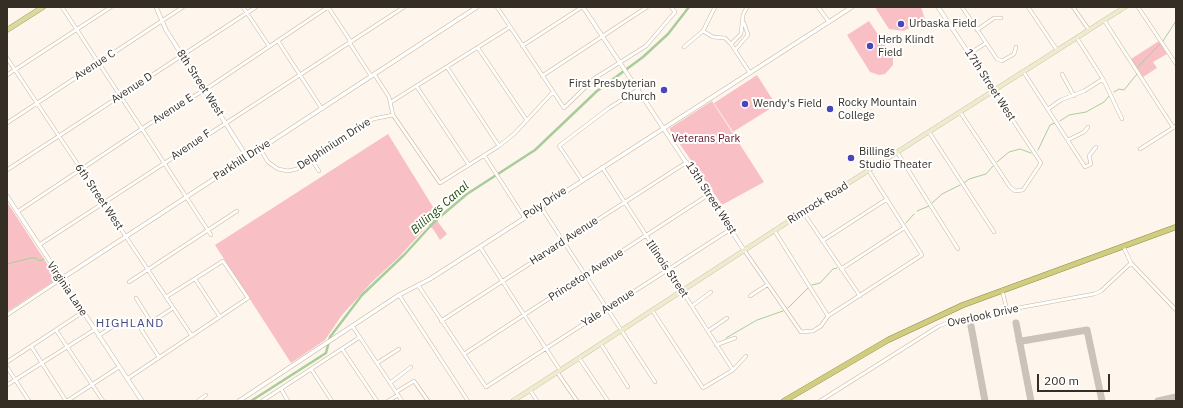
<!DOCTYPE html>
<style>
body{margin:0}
#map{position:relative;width:1183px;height:408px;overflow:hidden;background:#fef6ec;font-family:"IBM Plex Sans",sans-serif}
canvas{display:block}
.frame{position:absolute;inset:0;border:8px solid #352e24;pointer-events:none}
.scale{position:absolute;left:1037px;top:374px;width:73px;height:18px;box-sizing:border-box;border:2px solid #352e24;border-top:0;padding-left:5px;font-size:12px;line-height:14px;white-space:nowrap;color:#352e24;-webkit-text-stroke:3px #fff;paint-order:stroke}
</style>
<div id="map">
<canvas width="1183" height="408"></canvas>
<div class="frame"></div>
<div class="scale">200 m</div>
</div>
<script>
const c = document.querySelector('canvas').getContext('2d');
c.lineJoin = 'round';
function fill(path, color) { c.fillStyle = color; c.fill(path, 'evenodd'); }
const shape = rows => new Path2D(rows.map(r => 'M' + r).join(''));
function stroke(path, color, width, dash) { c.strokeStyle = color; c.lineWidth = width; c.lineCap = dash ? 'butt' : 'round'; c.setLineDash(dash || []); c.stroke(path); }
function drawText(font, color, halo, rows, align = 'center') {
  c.font = font + ' "IBM Plex Sans",sans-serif'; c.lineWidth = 4; c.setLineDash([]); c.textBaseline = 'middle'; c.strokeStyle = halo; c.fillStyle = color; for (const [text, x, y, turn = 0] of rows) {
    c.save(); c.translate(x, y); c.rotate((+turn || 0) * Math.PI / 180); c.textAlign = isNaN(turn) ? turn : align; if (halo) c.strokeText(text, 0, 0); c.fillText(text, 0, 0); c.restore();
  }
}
fill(shape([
 [877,7,921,7,925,19,904,31,889,29,876,9],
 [869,21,893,57,893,65,885,74,879,75,870,72,847,35],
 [1159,41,1167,54,1153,62,1157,68,1143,77,1131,59],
 [757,75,776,105,733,132,714,103],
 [712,101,764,182,722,205,670,130,670,128],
 [388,134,438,215,438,222,447,234,440,240,433,229,428,225,399,257,372,282,342,315,325,340,291,363,215,245],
 [7,202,57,279,7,312]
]), '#f8c0c5');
stroke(shape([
 [1163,41,1176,21],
 [1138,67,1160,44],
 [1114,92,1119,89,1124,90,1137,74],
 [1060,121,1069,115,1086,112,1104,102,1109,96],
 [1038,150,1050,125,1055,123],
 [997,162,1009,152,1020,149,1031,153],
 [964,183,969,179,986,174,993,166],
 [932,203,942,194,960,185],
 [917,211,929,206],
 [906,223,914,214],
 [7,264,31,258,36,258,39,261,44,259],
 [812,285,820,283,833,269,837,268],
 [788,308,808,288],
 [726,338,757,320,783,311]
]), '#a8cd9b', 1);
stroke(shape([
 [251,401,326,353,330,337,362,295,404,255,435,221,467,194,535,150,597,91,643,57,668,34,689,7]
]), '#a8cd9b', 2.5);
stroke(shape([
 [1016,323,1031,401],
 [971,326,985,401],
 [1019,340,1022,341,1087,330,1102,401],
 [1158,401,1176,397]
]), '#cbc3b9', 7);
const minor = shape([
 [62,7,142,129],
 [243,7,269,46],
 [328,7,351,42],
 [497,7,564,108,595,78,646,46,675,12,671,7],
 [818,7,829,22],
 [962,7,997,59,1002,61,1014,54,1016,47],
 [1028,7,1057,50],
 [1073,7,1089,30],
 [1138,7,1176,64],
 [1104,20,1173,127],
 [977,30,994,18,1001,18],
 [703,31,713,37,725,38,731,44,750,73],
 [1077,38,1103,79,1122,119],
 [278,41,322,109],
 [349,42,371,76],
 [731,44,741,34,743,15,747,7],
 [522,46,582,7],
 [684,47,703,31,715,7],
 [478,48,526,119],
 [735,50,748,35,744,23],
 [969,54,986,43],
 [7,58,192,336],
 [447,67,499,146],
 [1023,71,1085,167,1091,164,1089,156,1096,147],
 [374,74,389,97,393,115,440,183,499,146,514,134,553,92],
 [1062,74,1074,96],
 [7,75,111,7],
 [542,76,647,7],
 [417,87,469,165],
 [391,102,510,27],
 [1048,109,1061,100,1084,91,1103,79],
 [960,112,1010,187,1015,191,1023,190,1041,163,993,90],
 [7,123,183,7],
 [142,129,211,235],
 [929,132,994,232],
 [1068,140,1084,132,1088,127],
 [260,149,268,162,278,169,288,171,297,169,373,119,393,115],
 [1140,149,1176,126],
 [897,152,958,249],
 [484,155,524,217],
 [312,160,319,171],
 [602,167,733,370],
 [7,170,256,7],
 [582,180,559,146,609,108,639,89],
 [541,207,655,382],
 [17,212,152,122,209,87,328,7],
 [803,212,860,296],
 [774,230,828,316],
 [822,241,887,199],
 [39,245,404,7],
 [1123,246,1131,263,1176,310],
 [480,247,560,370],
 [744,250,801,332,813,331,821,326,828,316,922,255,869,171],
 [841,269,904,228],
 [195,279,220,317],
 [129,282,237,211],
 [418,285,486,387,731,229],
 [1002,290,1007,310],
 [399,295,468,401],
 [750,296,767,285],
 [136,298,151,322],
 [692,306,711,292],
 [652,310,703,388,733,370,746,356],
 [7,315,61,279],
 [441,321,687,162],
 [353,327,402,401],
 [56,330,103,401],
 [708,331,727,318],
 [98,336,115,325],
 [601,344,628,387],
 [716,345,735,338],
 [31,346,66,401],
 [342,349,377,401],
 [464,354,708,195],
 [159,357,141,329,173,308],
 [579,358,608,401],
 [7,362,83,312],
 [377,363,399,349],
 [7,367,29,401],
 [311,369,332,401],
 [557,372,577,401],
 [127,379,248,298,223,261,166,297],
 [390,383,411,367],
 [7,385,94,330],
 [281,389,288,401],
 [530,390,537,401],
 [396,392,414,381,428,401],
 [67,401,119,367],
 [198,401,206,395],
 [262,401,360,337],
 [388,401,398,395],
 [820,401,939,326,952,321,1007,310,1094,294,1101,291,1131,263]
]);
const tertiary = shape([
 [156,7,166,30,247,157],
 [583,7,744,250],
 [938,7,993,90],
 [7,196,142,401],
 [61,279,477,7],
 [239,401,399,295,430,279,852,7]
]);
const secondary = shape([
 [513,401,803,212,1125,7]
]);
const primary = shape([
 [7,30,43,7]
]);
const trunk = shape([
 [784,401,888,340,963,305,1176,227]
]);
stroke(minor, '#c7b59c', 4);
stroke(tertiary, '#c7b59c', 4.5);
stroke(secondary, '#c7b59c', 5);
stroke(primary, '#938d4b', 5.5);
stroke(trunk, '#938d4b', 6);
stroke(minor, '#fff', 3);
stroke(tertiary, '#fff', 3.5);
stroke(secondary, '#eeeccf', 4);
stroke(primary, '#dcd9a0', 4.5);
stroke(trunk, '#d0cc80', 5);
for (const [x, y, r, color] of [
 [901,24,4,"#4945bb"],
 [870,46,4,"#4945bb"],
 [664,90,4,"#4945bb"],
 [745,104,4,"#4945bb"],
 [830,109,4,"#4945bb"],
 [851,158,4,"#4945bb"]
]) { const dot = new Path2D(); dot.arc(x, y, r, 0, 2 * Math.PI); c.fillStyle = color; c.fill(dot); stroke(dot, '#fff', 1.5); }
drawText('11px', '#352e24', '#fff', [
 ["Urbaska Field",909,24],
 ["Herb Klindt",878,40],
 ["Field",878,53],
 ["First Presbyterian",656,84,"right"],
 ["Church",656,97,"right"],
 ["Rocky Mountain",838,103],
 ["College",838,116],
 ["Wendy's Field",753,104],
 ["Billings",859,152],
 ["Studio Theater",859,165]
], 'left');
drawText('11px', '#352e24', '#fff', [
 ["Avenue C",95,65,-33],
 ["8th Street West",200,83,57],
 ["17th Street West",990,85,57],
 ["Avenue D",132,88,-33],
 ["Avenue E",173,109,-33],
 ["Delphinium Drive",334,144,-33],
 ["Avenue F",191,145,-34],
 ["Parkhill Drive",242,160,-33],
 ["6th Street West",99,197,56],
 ["13th Street West",711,198,57],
 ["Poly Drive",545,203,-33],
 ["Rimrock Road",818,203,-32],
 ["Harvard Avenue",564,241,-33],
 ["Illinois Street",667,269,56],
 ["Princeton Avenue",586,275,-33],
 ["Virginia Lane",67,289,56],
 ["Yale Avenue",608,308,-33],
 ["Overlook Drive",983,316,-12]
]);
drawText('11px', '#5e1123', '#fff', [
 ["Veterans Park",706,139]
]);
drawText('italic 12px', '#1d4a03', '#fff', [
 ["Billings Canal",440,208,-41]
]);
c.letterSpacing = '1px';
drawText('12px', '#474c89', '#fff', [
 ["HIGHLAND",130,324]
]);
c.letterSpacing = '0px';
</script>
